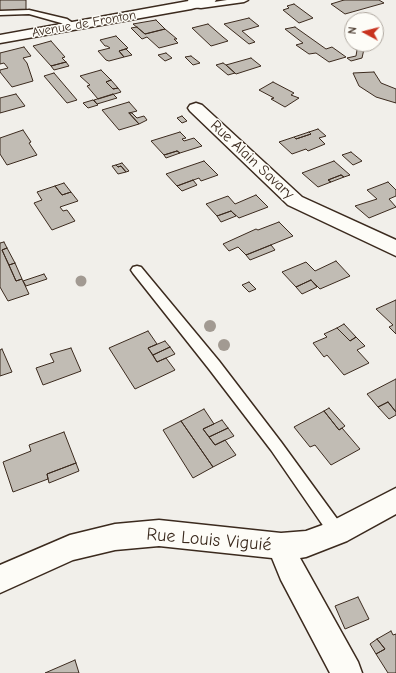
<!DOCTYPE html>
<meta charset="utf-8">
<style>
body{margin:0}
#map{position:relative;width:396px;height:673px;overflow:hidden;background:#f1efea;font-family:"Comic Neue",sans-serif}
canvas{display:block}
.north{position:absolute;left:344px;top:12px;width:40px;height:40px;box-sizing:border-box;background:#fdfcf7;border:1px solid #afa8a0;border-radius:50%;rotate:277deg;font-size:11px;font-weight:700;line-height:16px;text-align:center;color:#3b2a1e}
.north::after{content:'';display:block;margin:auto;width:14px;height:18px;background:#c8321e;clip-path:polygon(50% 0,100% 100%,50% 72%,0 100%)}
</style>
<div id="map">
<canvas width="396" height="673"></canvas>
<div class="north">N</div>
</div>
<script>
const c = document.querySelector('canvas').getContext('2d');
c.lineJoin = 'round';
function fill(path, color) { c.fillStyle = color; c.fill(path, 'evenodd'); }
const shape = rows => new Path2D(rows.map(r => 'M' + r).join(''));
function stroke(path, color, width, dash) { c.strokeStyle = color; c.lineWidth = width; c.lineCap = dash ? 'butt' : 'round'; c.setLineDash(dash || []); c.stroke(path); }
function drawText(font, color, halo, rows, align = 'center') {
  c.font = font + ' "Comic Neue",sans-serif'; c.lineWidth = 3; c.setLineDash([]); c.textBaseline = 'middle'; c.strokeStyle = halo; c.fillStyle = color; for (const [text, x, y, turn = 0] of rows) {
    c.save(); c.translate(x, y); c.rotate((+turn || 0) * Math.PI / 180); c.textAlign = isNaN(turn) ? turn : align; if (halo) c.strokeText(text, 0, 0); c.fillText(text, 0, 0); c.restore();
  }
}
const building = shape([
 [0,0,26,0,26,13,0,15,0,0],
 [344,0,379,0,384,3,345,14,331,4,344,0],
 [294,4,313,18,299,23,283,10,289,8,287,6,294,4],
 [249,18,259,26,242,31,255,42,249,44,224,24,249,18],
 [156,20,165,29,145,34,133,24,156,20],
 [208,24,223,37,228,41,211,46,192,28,208,24],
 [137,27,145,34,165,29,177,39,174,39,178,43,159,48,147,37,142,39,131,28,137,27],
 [295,27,326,49,332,47,346,57,329,62,316,53,309,54,296,45,303,43,285,29,295,27],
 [116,36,128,48,119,51,124,57,109,61,106,60,98,51,110,48,107,46,105,46,100,40,116,36],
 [51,41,65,57,62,58,66,62,51,66,33,46,51,41],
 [360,46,364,49,362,58,351,61,347,58,356,56,357,50,354,48,360,46],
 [24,47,31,56,23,58,27,63,33,81,12,87,0,72,0,70,8,68,4,63,0,64,0,53,24,47],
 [126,49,132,55,124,57,119,51,126,49],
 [166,53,172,58,165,61,158,55,166,53],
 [191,56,200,63,193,65,185,57,191,56],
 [251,58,261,66,236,74,226,65,251,58],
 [66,62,69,66,54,70,51,66,66,62],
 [223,63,226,65,235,73,228,75,216,65,223,63],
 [101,70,111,80,106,82,113,89,118,88,121,92,98,99,87,86,90,85,80,76,101,70],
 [374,72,381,83,396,89,396,103,376,97,359,86,353,73,374,72],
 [54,73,77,100,67,103,44,76,54,73],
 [111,80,118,88,113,89,106,82,111,80],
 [273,82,294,93,291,95,299,98,285,107,271,99,274,98,259,90,273,82],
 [16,94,25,106,0,113,0,98,16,94],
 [113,94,117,98,97,104,94,100,113,94],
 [93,100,98,105,88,108,83,103,93,100],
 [129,102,137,111,129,113,139,124,119,130,102,110,129,102],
 [129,113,132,113,137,118,144,116,147,120,139,124,129,113],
 [182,116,187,121,182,123,177,118,182,116],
 [318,129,326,136,319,138,325,144,308,151,306,149,292,154,279,142,294,137,296,139,311,134,309,132,318,129],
 [23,130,31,142,29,143,37,155,7,165,0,154,0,138,23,130],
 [180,132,186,138,182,139,184,141,194,138,202,146,180,153,177,151,164,155,151,141,180,132],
 [309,132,311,134,296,139,294,137,309,132],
 [177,151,180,153,166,158,164,155,177,151],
 [351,152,362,161,353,165,342,155,351,152],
 [204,161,218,175,201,181,199,178,177,186,166,174,204,161],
 [334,161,350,175,344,177,341,175,328,180,331,182,318,187,302,173,334,161],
 [122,163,129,171,126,172,121,166,118,167,116,165,122,163],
 [116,165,118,167,121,166,126,172,118,174,112,166,116,165],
 [341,175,344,177,331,182,328,180,341,175],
 [193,180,197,185,182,191,177,186,193,180],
 [388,182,396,190,396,196,389,199,396,207,369,218,355,206,377,199,367,190,388,182],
 [64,183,71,192,62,195,55,186,64,183],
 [55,186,62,195,71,192,78,201,60,207,63,211,67,210,75,221,52,230,34,203,42,200,37,192,55,186],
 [256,195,268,207,239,218,231,211,217,216,206,204,228,196,235,204,256,195],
 [231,211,236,216,221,222,217,216,231,211],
 [279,222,293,236,246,255,238,247,229,251,223,244,256,229,258,230,279,222],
 [4,242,7,248,2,250,16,281,22,279,29,294,8,301,0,287,0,243,4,242],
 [271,245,275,250,250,260,246,255,271,245],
 [7,248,15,263,9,265,2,250,7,248],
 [336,261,350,276,320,289,311,280,296,287,282,272,306,262,315,271,336,261],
 [15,263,22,279,16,281,9,265,15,263],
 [44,274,47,279,26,286,23,281,44,274],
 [311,280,317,287,302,294,296,287,311,280],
 [249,282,256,289,249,292,242,285,249,282],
 [396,300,396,334,389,327,393,325,376,309,396,300],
 [344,324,356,337,350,341,337,328,344,324],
 [337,328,350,341,356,337,365,346,357,350,369,363,344,375,327,355,324,357,313,343,327,337,324,334,337,328],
 [148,331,157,344,148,348,157,362,166,358,175,370,135,389,109,348,148,331],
 [165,341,170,347,153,355,148,348,165,341],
 [170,347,175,354,157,362,153,355,170,347],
 [71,348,81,371,43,385,36,368,54,362,50,354,71,348],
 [2,349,12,372,0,376,0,350,2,349],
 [396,379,396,412,388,402,378,407,367,394,396,379],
 [388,402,396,412,396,415,389,419,378,407,388,402],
 [329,408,345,426,339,430,324,411,329,408],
 [204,409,214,424,203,429,215,445,225,440,236,455,213,467,181,421,204,409],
 [324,411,339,430,342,428,360,449,331,465,315,445,310,447,294,427,324,411],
 [222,420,228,428,209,437,203,429,222,420],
 [181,421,213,467,193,478,163,430,181,421],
 [228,428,234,436,215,445,209,437,228,428],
 [64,432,76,463,47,474,48,479,13,492,3,462,31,451,29,445,64,432],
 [76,463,79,471,49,483,47,474,76,463],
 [358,597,369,619,345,629,335,606,358,597],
 [391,631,393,635,396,634,396,673,388,673,376,654,385,649,377,639,391,631],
 [377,639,385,649,376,654,370,644,377,639],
 [75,660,79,673,45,673,75,660]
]);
fill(building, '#c1bcb4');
stroke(building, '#3b2a1e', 1);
const service = shape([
 [188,0,194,0,197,3,201,4,227,0,248,0,244,2,201,8,191,7,188,0],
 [29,10,67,19,77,26,73,28,61,23,29,14,0,15,0,11,29,10],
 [137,266,141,267,219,361,281,442,343,527,345,532,343,537,337,540,331,537,271,450,209,369,133,273,131,270,133,267,137,266]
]);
const minor = shape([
 [196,103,202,105,302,197,396,240,396,256,288,205,190,111,188,108,190,105,196,103],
 [396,488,396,514,347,541,306,557,300,558,358,662,362,673,330,673,281,580,272,558,159,546,115,550,73,560,0,593,0,565,70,535,115,524,159,520,281,533,306,531,328,523,396,488]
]);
const secondary = shape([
 [194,0,216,0,214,3,191,9,0,43,0,35,194,0]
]);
stroke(service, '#3b2a1e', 3);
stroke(minor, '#3b2a1e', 3);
stroke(secondary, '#3b2a1e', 3);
fill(service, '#fdfcf7');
fill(minor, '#fdfcf7');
fill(secondary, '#fdfcf7');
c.fillStyle = '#a29a92';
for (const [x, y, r] of [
 [81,281,5.5],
 [210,326,6],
 [224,345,6]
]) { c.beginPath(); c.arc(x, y, r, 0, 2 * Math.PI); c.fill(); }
drawText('13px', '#3b2a1e', '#fdfcf7', [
 ["Avenue de Fronton",84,24,-10]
]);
drawText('15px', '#3b2a1e', '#fdfcf7', [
 ["Rue Alain Savary",252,160,43]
]);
drawText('18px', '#3b2a1e', '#fdfcf7', [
 ["Rue Louis Viguié",209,540,5]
]);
</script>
